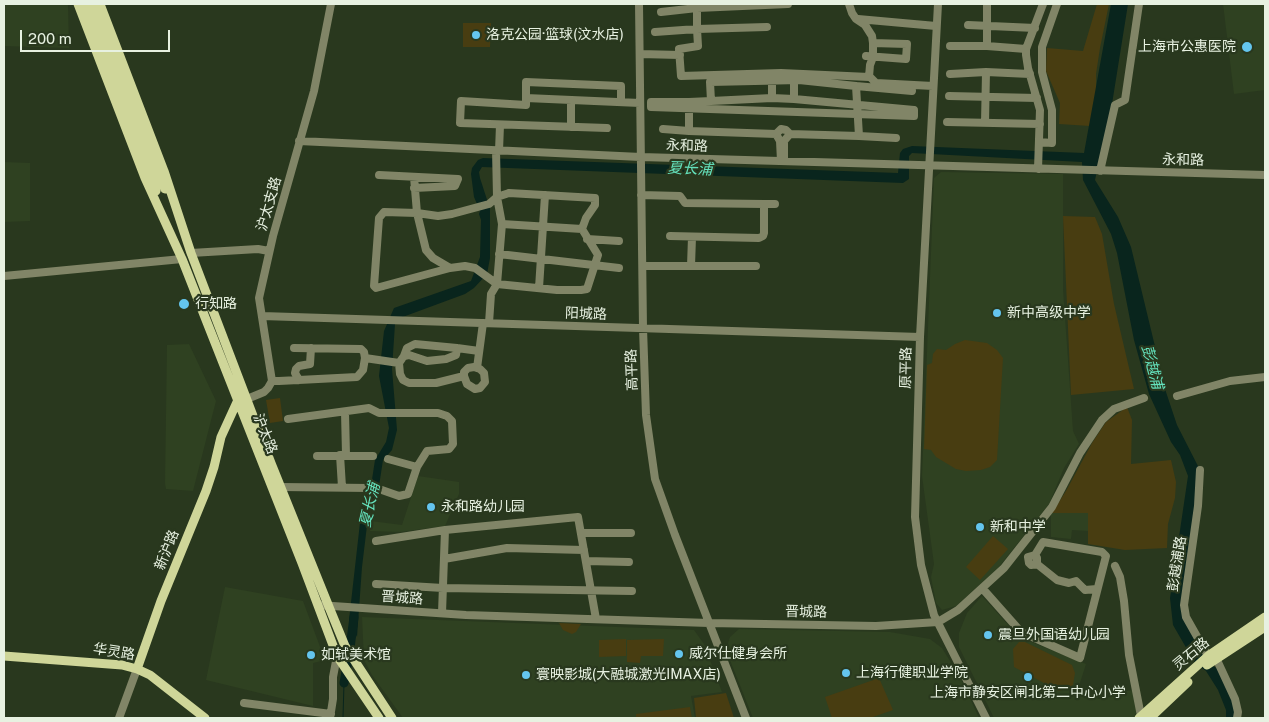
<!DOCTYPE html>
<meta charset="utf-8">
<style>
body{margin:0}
#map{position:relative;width:1269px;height:722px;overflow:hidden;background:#29381e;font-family:"Public Sans",sans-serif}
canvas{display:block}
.frame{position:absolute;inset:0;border:5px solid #e7f1e1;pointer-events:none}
.scale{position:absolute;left:20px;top:30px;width:150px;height:22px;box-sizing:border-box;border:2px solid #e7f1e1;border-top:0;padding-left:6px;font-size:15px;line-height:18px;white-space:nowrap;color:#e7f1e1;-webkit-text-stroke:4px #29381e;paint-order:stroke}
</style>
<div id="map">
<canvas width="1269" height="722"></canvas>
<div class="frame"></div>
<div class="scale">200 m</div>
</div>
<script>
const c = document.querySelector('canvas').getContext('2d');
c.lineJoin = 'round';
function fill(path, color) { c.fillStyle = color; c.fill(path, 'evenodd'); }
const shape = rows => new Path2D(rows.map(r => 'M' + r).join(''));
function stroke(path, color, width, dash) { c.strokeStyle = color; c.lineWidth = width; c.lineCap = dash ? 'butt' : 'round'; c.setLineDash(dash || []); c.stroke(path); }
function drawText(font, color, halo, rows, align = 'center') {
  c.font = font + ' "Public Sans","Noto Sans SC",sans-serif'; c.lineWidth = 4.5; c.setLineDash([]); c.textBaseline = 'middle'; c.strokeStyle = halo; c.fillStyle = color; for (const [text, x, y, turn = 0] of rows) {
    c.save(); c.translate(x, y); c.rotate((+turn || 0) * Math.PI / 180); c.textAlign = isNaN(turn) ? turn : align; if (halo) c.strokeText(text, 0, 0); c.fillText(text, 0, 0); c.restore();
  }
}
fill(shape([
 [4,4,68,4,69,48,4,46],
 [1223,4,1265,4,1265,90,1234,94],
 [4,162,30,163,30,221,4,222],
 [941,172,1063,174,1063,289,1073,431,1079,444,1064,468,1049,504,998,568,956,606,942,610,936,603,931,577,934,564,922,476,934,178],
 [189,344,216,401,193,491,166,489,165,483,167,345],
 [418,476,459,482,459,494,445,526,400,532,370,531,371,521,402,525],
 [1051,513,1088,513,1088,531,1072,530,1071,539,1051,537],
 [225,587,303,601,325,660,313,663,313,706,206,680],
 [982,596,1019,637,1086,664,1079,686,1088,696,1099,699,1111,697,1117,692,1134,690,1138,711,1133,718,994,718,959,647,959,633,967,613],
 [362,617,694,630,704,644,722,692,691,696,695,718,403,718,372,675,364,660],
 [739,629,890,632,930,639,942,648,961,679,979,718,753,718,726,650,730,637]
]), '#2f4121');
fill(shape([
 [1097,4,1109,4,1100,48,1096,74,1096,97,1090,126,1059,124,1060,103,1046,71,1047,48,1083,51],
 [463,23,491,23,490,47,463,47],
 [1063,216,1095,217,1102,234,1114,304,1134,389,1071,395],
 [965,340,987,343,997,350,1003,358,997,460,990,467,981,470,966,471,956,469,936,457,931,450,924,449,927,365,932,363,933,354,937,349,946,350,955,344],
 [280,398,283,421,270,423,266,400],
 [1127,407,1132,420,1131,464,1171,460,1176,482,1175,498,1168,524,1167,548,1125,550,1088,544,1088,513,1052,513,1066,491,1092,443,1106,422],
 [993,536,1008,549,980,580,966,567],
 [559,623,581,624,576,632,572,634,563,630],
 [626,639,626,656,599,657,599,640],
 [664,639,663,656,641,656,640,663,627,662,627,640],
 [1019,642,1025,642,1072,665,1075,673,1073,685,1069,688,1059,691,1014,667,1013,649],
 [879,678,893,710,870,718,832,718,825,697],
 [726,693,734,718,696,718,694,698],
 [690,707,692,718,636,718,636,714]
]), '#483d11');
fill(shape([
 [1111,4,1128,4,1112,104,1095,180,1118,217,1131,247,1166,392,1177,425,1200,470,1184,605,1213,666,1220,670,1235,706,1234,718,1226,718,1226,710,1218,690,1206,671,1195,663,1173,625,1170,598,1188,476,1180,455,1171,442,1149,394,1134,340,1117,253,1111,234,1083,180,1082,162,912,153,909,156,909,179,903,183,482,167,479,172,480,178,490,209,490,258,487,274,474,288,465,294,400,318,395,324,392,369,397,430,392,450,383,460,379,486,369,509,362,567,357,637,349,620,362,505,365,496,371,486,375,460,386,442,389,428,379,376,384,331,394,308,471,281,480,257,481,220,479,214,480,211,474,197,471,174,472,168,478,160,483,158,898,173,900,153,903,149,912,146,1084,153]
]), '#09251d');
stroke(shape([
 [343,718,344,683]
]), '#09251d', 1);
stroke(shape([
 [344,683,350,648,354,617]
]), '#09251d', 9);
stroke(shape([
 [639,4,643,328,646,415,655,479,675,535,746,718],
 [849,4,852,13,856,19,865,25,872,36,873,43,873,57,870,65,869,77,871,78,876,83,933,86],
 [938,4,920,337,915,517,921,565,934,615,986,718],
 [661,12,697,8],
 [858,19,936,26],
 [968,25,1035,28],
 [767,27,697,29,698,46,679,49,681,76,781,73,869,77],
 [655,32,697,29,697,8,788,4],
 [950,46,987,46,1026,49],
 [987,46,987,4],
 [640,54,680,55],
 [866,56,906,59,907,44,873,43],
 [950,74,986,72,1030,74],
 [772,80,772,98],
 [794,80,794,99],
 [856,86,912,91],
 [949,96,1037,98],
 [526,98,526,82,621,86,621,102],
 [689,102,651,102,651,107,914,116,914,110,794,99,772,98,711,101],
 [947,122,1040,124],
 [985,123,986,72],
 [571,127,571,100],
 [607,128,460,123,461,101,526,105,526,98,640,103],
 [663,129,689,131],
 [776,134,781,129,786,130,790,134],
 [859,136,896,138],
 [299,141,641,157,1265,175],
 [1039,142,1052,143,1052,110,1042,72,1042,47,1057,4],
 [499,151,500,125],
 [781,161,780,141,776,134,689,131,689,102,711,101,710,82,799,80,856,86,859,136,790,134,784,141,784,161],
 [1038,169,1040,110,1028,68,1026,55,1026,49,1043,4],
 [1100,171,1115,105,1125,100,1139,4],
 [379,175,458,179,455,186,414,188],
 [414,177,417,213,384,212,379,218,374,286,376,288,450,268],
 [509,193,595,198,595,205,586,218,582,229,598,255,587,289,581,290,557,290,497,284,475,268,465,266,450,268,433,258,426,250,417,213,438,216,452,214,489,204,497,197,509,193],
 [641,195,680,196,685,203,764,204,764,233,763,236,759,238,670,236],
 [764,204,775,204],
 [502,224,582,229],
 [587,239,619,241],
 [191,253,258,249,269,251],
 [499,254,619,268],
 [643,266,756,266],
 [691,266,692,237],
 [4,276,182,259],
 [539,288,545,195],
 [262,316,920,337],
 [489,323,491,294,497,284,502,224,497,197,496,150],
 [457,348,479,351],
 [365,358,399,363,400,374,403,380,409,383,436,383,464,376,467,384,475,389,480,388,485,382,484,373,480,369,474,367,468,368,464,372,464,376],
 [399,363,404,356,409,355,427,361,446,359,456,355,457,348,415,344,407,348,404,356],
 [477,368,483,323],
 [299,380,295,373,296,369,299,366,310,364,311,348],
 [272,381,279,381,357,377,363,370,365,358,364,352,361,349,294,348],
 [1177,396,1230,381,1265,377],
 [247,399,264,392,268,388,272,381,259,298,273,236,314,91,331,4],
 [317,456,373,456],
 [388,459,417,467],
 [1200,470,1198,506,1184,605,1186,617,1208,656],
 [281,487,369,488,379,489,399,496,408,494,417,467,427,451,449,449,453,444,452,421,447,416,438,413,379,413,369,408,288,419],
 [342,487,340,455,346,455,345,412],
 [581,533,631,533],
 [376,541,445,530],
 [444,559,507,548,584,550],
 [586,561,629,562],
 [1037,564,1057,580,1069,583,1076,581,1085,590,1097,589],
 [1115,566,1120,577,1124,601,1129,655,1141,716],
 [376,584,443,588,632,591],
 [982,588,1021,632,1080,658,1106,556,1102,552,1043,542,1035,555,1037,558,1037,564,1031,565,1029,563,1028,557,1035,555],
 [318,605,466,615,709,623,876,626,938,622,958,610,1004,568,1052,507,1080,453,1102,420,1114,409,1144,398],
 [442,613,445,530,578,517,596,619],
 [1212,656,1216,658,1235,699,1238,712,1237,718],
 [244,703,331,714],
 [119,718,137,669],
 [330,718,333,699,333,677,337,656]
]), '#818567', 8);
stroke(shape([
 [78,4,145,178,182,259,302,563,337,656,379,718],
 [86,4,151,175,156,191],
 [93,4,165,189],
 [100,4,164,171,191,253,271,463,329,607,345,646,392,718],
 [4,656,122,665,137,669,150,675,205,718],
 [1207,665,1265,627],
 [137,669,161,601,206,491,214,467,221,437,237,402,239,402],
 [1139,718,1208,656,1265,617],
 [1150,718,1188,682]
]), '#cfd699', 9);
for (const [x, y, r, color] of [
 [476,35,5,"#64c5ee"],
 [1247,47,6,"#64c5ee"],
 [184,304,6,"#64c5ee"],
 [997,313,5,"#64c5ee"],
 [431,507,5,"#64c5ee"],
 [980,527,5,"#64c5ee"],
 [988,635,5,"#64c5ee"],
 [679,654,5,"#64c5ee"],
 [311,655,5,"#64c5ee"],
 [846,673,5,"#64c5ee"],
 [526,675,5,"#64c5ee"],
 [1028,677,5,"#64c5ee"]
]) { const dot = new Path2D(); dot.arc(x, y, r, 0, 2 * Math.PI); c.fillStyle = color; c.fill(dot); stroke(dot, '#29381e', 2); }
drawText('14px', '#e7f1e1', '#29381e', [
 ["洛克公园·篮球(汶水店)",486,35],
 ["上海市公惠医院",1236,47,"right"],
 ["行知路",195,304],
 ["新中高级中学",1007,313],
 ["永和路幼儿园",441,507],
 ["新和中学",990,527],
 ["震旦外国语幼儿园",998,635],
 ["威尔仕健身会所",689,654],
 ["如轼美术馆",321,655],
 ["上海行健职业学院",856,673],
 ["寰映影城(大融城激光IMAX店)",536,675],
 ["上海市静安区闸北第二中心小学",1028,693,"center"]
], 'left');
drawText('14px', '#e7f1e1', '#29381e', [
 ["永和路",687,146,2],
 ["永和路",1183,160,1],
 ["沪太支路",269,204,-74],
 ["阳城路",586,314,2],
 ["原平路",906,368,-89],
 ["高平路",632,370,-92],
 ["沪太路",265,434,68],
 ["新沪路",167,550,-68],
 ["彭越浦路",1177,564,-81],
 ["晋城路",402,598,4],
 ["晋城路",806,612,1],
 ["华灵路",114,652,9],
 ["灵石路",1191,654,-40]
]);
drawText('italic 15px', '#64e1bc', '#29381e', [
 ["夏长浦",690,169,2],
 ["彭越浦",1152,367,75],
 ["夏长浦",370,505,-77]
]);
</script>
